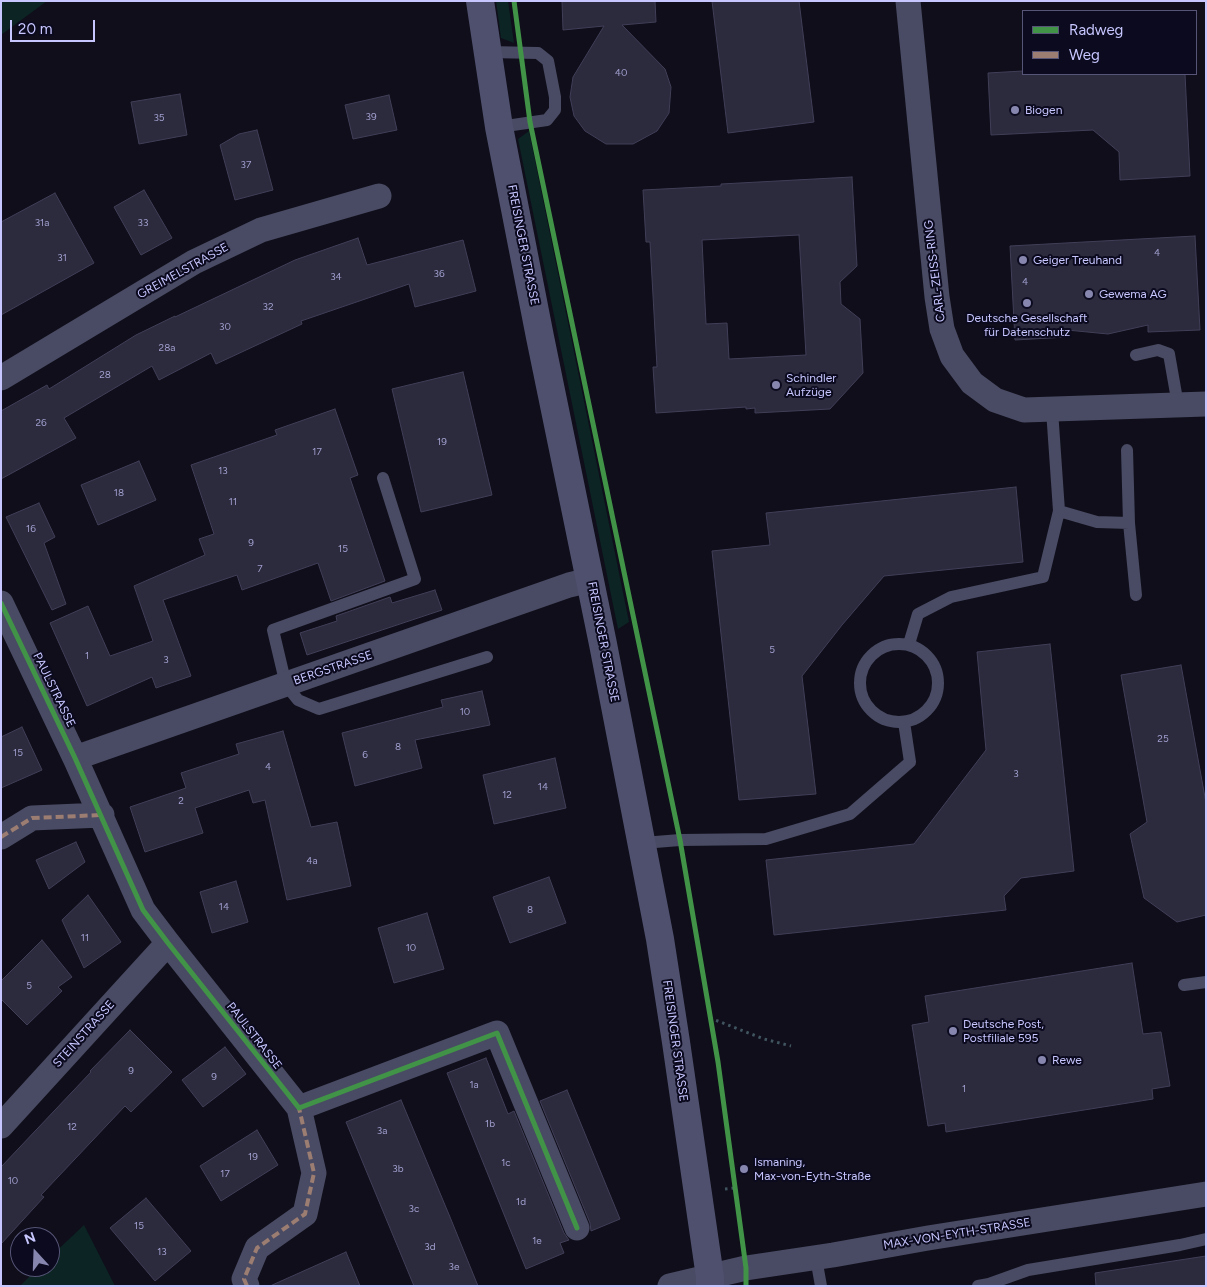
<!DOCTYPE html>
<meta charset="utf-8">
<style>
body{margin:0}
#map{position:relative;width:1207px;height:1287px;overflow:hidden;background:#0f0e1a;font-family:Figtree,sans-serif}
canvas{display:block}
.frame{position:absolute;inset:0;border:2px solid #c7c6ff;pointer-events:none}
.legend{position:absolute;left:1022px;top:10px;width:175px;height:65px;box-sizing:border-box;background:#0b0a1e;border:1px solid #565578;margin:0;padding:6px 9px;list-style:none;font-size:15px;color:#c7c6ff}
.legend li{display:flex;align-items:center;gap:10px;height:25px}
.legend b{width:25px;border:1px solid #565578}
.north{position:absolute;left:10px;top:1227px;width:50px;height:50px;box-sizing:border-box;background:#0b0a1e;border:1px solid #565578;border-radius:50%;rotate:340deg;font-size:14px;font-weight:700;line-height:20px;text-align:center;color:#c7c6ff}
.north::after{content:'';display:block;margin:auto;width:18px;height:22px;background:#8786af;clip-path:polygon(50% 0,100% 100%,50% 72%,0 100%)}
.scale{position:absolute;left:10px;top:20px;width:85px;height:22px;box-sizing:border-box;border:2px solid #c7c6ff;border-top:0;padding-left:6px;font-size:15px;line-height:18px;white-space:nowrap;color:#c7c6ff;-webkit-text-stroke:4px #0b0a1e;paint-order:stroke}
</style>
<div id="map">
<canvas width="1207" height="1287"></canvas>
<div class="frame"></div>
<ul class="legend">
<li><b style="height:6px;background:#419447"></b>Radweg</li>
<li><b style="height:6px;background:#9b7d72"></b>Weg</li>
</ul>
<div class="north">N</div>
<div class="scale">20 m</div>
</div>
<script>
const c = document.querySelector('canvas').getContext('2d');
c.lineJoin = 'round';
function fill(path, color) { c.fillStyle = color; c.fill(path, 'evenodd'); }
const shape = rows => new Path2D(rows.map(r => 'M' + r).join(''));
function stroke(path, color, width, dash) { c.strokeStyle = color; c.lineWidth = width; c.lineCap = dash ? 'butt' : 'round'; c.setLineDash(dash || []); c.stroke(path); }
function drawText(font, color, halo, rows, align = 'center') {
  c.font = font + ' Figtree,sans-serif'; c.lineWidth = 4; c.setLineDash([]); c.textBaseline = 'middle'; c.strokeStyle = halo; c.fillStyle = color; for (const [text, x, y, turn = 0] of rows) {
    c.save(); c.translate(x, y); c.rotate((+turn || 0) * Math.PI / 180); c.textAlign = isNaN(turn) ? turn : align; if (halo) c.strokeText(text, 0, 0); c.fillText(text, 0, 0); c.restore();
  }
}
fill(shape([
 [1,1,47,1,1,35],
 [496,1,508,1,514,43,501,38],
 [529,131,629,622,618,629,518,139],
 [84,1225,115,1286,20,1286,39,1267,50,1267,50,1257]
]), '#0c2423');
const building = shape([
 [562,1,655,1,656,22,622,25,665,69,671,87,669,113,657,131,633,144,606,144,585,131,574,116,570,97,573,77,604,26,563,30,562,1],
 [712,1,799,1,814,122,728,133,712,1],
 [1023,71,1023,74,1185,74,1190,176,1120,180,1119,152,1093,130,991,135,988,73,1023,71],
 [180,94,187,135,139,144,131,102,180,94],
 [389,95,397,130,353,139,345,105,389,95],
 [257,130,273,190,235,200,220,145,239,134,257,130],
 [852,177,857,266,840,282,841,304,860,319,863,373,830,409,755,413,755,408,746,409,746,407,656,413,653,367,657,367,650,242,646,242,643,190,721,186,721,184,852,177],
 [799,235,806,355,729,359,727,323,706,324,702,240,799,235],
 [144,190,172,238,141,255,114,207,144,190],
 [55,193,94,263,1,315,1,222,55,193],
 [1195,236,1200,330,1148,332,1148,325,1108,334,1067,330,1067,337,1015,340,1010,246,1195,236],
 [358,238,367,265,463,240,476,291,415,307,409,284,301,321,302,324,216,364,211,353,159,380,152,366,64,418,76,438,1,479,1,411,47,385,49,389,136,335,175,316,175,317,295,260,358,238],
 [463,372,492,495,421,512,392,389,463,372],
 [335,409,358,475,350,478,385,581,331,601,318,563,242,590,237,575,163,600,191,676,156,688,152,677,87,706,50,623,88,606,110,656,153,641,134,586,205,555,199,539,214,534,191,465,277,435,275,430,335,409],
 [139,461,156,500,98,525,81,485,139,461],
 [1016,487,1023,562,884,576,842,625,802,676,816,794,739,800,712,551,770,545,766,513,1016,487],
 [39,503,55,537,44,543,66,604,52,610,6,517,39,503],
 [435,590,442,610,307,655,300,633,337,621,336,616,390,597,392,603,435,590],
 [1050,644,1074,871,1021,878,1004,896,1006,910,774,935,766,860,914,844,986,750,977,652,1050,644],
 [1181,665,1206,803,1206,915,1177,922,1144,898,1130,834,1147,822,1121,675,1181,665],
 [482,691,490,725,415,740,422,768,355,786,342,733,443,707,441,700,482,691],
 [22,727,42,770,1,788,1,737,22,727],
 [283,731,311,827,337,822,351,886,287,900,265,800,253,803,249,790,195,808,203,833,145,852,130,807,186,788,181,773,239,754,236,744,283,731],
 [555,758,566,808,494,824,483,775,555,758],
 [76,842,85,862,49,889,36,860,76,842],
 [549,877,566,923,510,943,493,897,549,877],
 [236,881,248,922,212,933,200,892,236,881],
 [88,895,121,942,84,968,62,920,88,895],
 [427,913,444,969,394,983,378,928,427,913],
 [42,940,72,977,58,987,62,991,27,1025,1,999,1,981,42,940],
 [1132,963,1143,1034,1161,1032,1170,1086,1152,1089,1153,1099,946,1132,945,1123,928,1126,912,1025,929,1022,925,996,1132,963],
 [130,1030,172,1072,131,1112,125,1106,41,1195,44,1197,1,1244,1,1167,91,1072,90,1071,130,1030],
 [225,1047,246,1074,203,1107,182,1080,225,1047],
 [486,1058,508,1114,514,1111,564,1233,569,1240,560,1243,564,1253,526,1269,447,1073,486,1058],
 [567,1090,620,1219,591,1231,590,1223,540,1101,567,1090],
 [401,1100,450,1217,478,1286,414,1286,346,1122,401,1100],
 [257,1130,278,1165,221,1201,200,1166,257,1130],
 [146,1198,191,1251,155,1281,110,1228,146,1198],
 [346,1252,360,1286,270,1286,346,1252],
 [1206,1256,1206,1286,1096,1286,1095,1273,1206,1256]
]);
fill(building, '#2c2a3d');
stroke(building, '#413f58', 1);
stroke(shape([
 [710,1018,764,1039,791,1046],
 [725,1189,735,1188]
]), '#415561', 3, [2.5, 4]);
stroke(shape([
 [488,52,538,53,548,61,555,97,555,110,547,120,499,127],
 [1136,355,1158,350,1169,354,1178,405],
 [383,478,415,579,273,630,286,685,298,700,319,709,487,657],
 [1059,511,1097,522,1129,523,1127,450],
 [1129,523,1136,595],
 '860 683a39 39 0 1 1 78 0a39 39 0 1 1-78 0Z',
 [909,644,918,614,951,597,1043,577,1059,511,1052,410],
 [643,843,680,840,766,839,850,814,910,762,904,722],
 [1184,985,1206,982],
 [816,1258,821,1286],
 [978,1286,989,1284,1028,1270,1180,1245,1206,1239]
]), '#494a63', 12);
stroke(shape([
 [908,1,937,297,942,329,952,356,972,383,995,400,1024,410,1206,404],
 [1,378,194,262,261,230,379,196],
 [1,603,75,758,143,910,168,943,299,1108,497,1033,577,1228],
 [75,758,569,585,590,580],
 [1,837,32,818,102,815],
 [1,1126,168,943],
 [247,1286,244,1279,257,1248,305,1214,314,1173,299,1108],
 [670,1286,746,1268,833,1255,928,1238,1206,1194]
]), '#494a63', 25);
stroke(shape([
 [480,1,499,127,540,337,603,644,660,939,676,1042,710,1277,710,1286]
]), '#4f506e', 28);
stroke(shape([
 [1,837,32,818,102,815],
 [247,1286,244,1279,257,1248,305,1214,314,1173,299,1108]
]), '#9b7d72', 4, [8, 4]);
stroke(shape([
 [514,1,530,122,680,840,718,1062,746,1268,746,1286],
 [1,603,75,758,143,910,168,943,299,1108,497,1033,577,1228]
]), '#419447', 5);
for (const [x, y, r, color] of [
 [1015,110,5,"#8786af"],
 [1023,260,5,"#8786af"],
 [1089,294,5,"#8786af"],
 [1027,303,5,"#8786af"],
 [776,385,5,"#8786af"],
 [953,1031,5,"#8786af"],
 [1042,1060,5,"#8786af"],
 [744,1169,5,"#8786af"]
]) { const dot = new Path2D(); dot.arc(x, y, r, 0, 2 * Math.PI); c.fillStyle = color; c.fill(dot); stroke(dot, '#0b0a1e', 2); }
drawText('10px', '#a09fce', null, [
 ["40",621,73],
 ["39",371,117],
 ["35",159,118],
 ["37",246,165],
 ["31a",42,223],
 ["33",143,223],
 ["4",1157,253],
 ["31",62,258],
 ["36",439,274],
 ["34",336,277],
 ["4",1025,282],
 ["32",268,307],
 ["30",225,327],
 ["28a",167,348],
 ["28",105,375],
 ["26",41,423],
 ["19",442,442],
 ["17",317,452],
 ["13",223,471],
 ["18",119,493],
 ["11",233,502],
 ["16",31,529],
 ["9",251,543],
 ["15",343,549],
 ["7",260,569],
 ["5",772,650],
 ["1",87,656],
 ["3",166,660],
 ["10",465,712],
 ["25",1163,739],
 ["8",398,747],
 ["15",18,753],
 ["6",365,755],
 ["4",268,767],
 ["3",1016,774],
 ["14",543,787],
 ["12",507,795],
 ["2",181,801],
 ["4a",312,861],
 ["14",224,907],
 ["8",530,910],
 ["11",85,938],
 ["10",411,948],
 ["5",29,986],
 ["9",131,1071],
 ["9",214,1077],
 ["1a",474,1085],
 ["1",964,1089],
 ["1b",490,1124],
 ["12",72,1127],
 ["3a",382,1131],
 ["19",253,1157],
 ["1c",506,1163],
 ["3b",398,1169],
 ["17",225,1174],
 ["10",13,1181],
 ["1d",521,1202],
 ["3c",414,1209],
 ["15",139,1226],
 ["1e",537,1241],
 ["3d",430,1247],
 ["13",162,1252],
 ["3e",454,1267]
]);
drawText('12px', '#c7c6ff', '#0b0a1e', [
 ["Biogen",1025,110],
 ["Geiger Treuhand",1033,260],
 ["Gewema AG",1099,294],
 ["Deutsche Gesellschaft",1027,318,"center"],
 ["für Datenschutz",1027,332,"center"],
 ["Schindler",786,378],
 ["Aufzüge",786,392],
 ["Deutsche Post,",963,1024],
 ["Postfiliale 595",963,1038],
 ["Rewe",1052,1060],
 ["Ismaning,",754,1162],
 ["Max-von-Eyth-Straße",754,1176]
], 'left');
drawText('12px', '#c7c6ff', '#0b0a1e', [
 ["FREISINGER STRASSE",523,245,79],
 ["GREIMELSTRASSE",183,271,-29],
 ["CARL-ZEISS-RING",935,271,-97],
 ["FREISINGER STRASSE",603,642,79],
 ["BERGSTRASSE",333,668,-19],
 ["PAULSTRASSE",54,690,64],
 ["STEINSTRASSE",84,1034,-48],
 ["PAULSTRASSE",254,1036,52],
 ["FREISINGER STRASSE",675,1041,82],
 ["MAX-VON-EYTH-STRASSE",957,1234,-9]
]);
</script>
